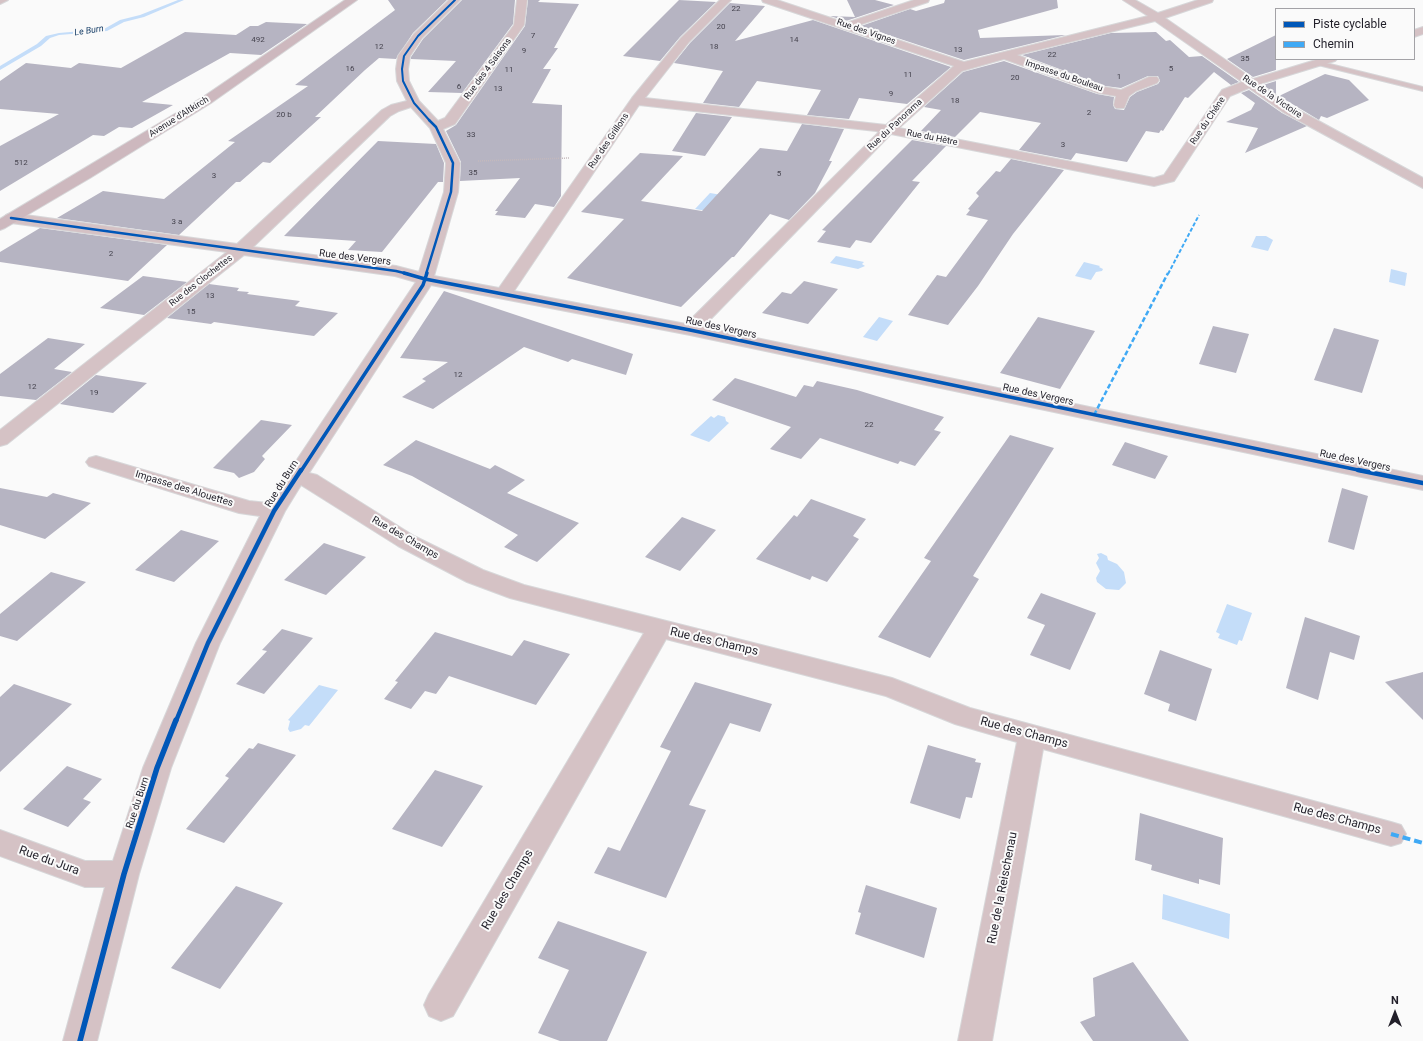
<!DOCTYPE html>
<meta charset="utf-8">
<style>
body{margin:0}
#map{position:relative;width:1423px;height:1041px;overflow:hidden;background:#fafafa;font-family:Roboto,sans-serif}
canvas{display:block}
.legend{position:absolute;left:1275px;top:8px;width:140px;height:52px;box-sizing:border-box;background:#fafafa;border:1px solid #a3a2a6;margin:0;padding:5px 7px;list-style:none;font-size:12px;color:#211f29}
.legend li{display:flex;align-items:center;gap:8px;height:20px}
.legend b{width:20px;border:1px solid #a3a2a6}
.north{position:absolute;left:1375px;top:993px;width:40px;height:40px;-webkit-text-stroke:3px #fafafa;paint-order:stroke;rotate:0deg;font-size:11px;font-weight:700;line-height:16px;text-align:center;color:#211f29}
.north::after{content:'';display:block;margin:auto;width:14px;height:18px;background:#211f29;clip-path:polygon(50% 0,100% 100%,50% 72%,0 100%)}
</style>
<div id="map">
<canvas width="1423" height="1041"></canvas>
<ul class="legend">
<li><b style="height:5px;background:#0057b8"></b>Piste cyclable</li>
<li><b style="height:5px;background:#3fa9f5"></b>Chemin</li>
</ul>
<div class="north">N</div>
</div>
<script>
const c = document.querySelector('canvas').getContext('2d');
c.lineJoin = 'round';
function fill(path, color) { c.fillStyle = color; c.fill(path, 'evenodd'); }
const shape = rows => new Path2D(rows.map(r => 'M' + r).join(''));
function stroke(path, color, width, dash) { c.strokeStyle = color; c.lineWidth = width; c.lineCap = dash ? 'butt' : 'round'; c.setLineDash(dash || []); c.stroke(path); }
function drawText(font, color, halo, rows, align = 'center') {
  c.font = font + ' Roboto,sans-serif'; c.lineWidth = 4; c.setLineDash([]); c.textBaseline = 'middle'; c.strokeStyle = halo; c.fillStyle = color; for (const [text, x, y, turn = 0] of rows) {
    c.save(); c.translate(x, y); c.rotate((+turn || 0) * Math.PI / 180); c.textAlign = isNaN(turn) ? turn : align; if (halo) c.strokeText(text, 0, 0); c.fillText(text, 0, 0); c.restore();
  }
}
fill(shape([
 [710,193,722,195,707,211,695,209],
 [1256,236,1266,236,1273,240,1268,251,1251,247],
 [836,256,864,262,862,264,865,266,858,269,830,263],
 [1084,262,1100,266,1099,267,1103,269,1102,271,1096,272,1091,280,1075,276],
 [1391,269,1407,273,1405,286,1389,282],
 [879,317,893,321,877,341,863,337],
 [718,415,725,417,726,421,729,423,709,442,690,435,711,416,714,418],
 [1101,553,1107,556,1108,560,1117,564,1124,572,1126,583,1119,590,1106,589,1097,582,1096,578,1100,571,1096,563,1099,558,1097,554],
 [1227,604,1252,613,1242,641,1239,640,1237,645,1218,638,1220,634,1216,632],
 [319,685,338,690,309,726,305,725,301,729,290,732,288,729,290,721,288,720],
 [1163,894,1230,914,1229,939,1162,919]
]), '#c4ddf9');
fill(shape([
 [178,0,184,0,144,17,124,22,107,31,59,35,50,38,41,46,0,70,0,66,37,44,46,36,59,33,104,29,120,20,140,15,178,0]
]), '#c4ddf9');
fill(shape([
 [388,0,447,0,413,33,396,59,379,58,365,70,315,117,321,117,270,163,263,162,240,182,236,182,179,235,57,218,103,191,164,199,235,142,228,141,308,86,295,85,395,10],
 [462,0,515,0,513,24,462,93,428,92,456,61,411,59,411,57,423,39],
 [528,0,540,0,538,2,579,4,554,48,558,48,543,69,551,69,532,103,562,105,561,196,554,207,535,204,525,218,495,215,498,211,495,211,520,178,460,181,461,162,446,131,456,125,525,26],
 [679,0,716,2,680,37,660,61,623,56],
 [847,0,875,0,894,5,846,21,830,16,855,17],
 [945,0,1057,0,1058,8,978,30,980,38,1066,35,964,60,861,26,910,9,916,11,944,3],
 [730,3,765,6,735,41,813,20,951,67,907,104,859,98,849,119,807,115,821,90,757,81,739,107,703,103,723,71,674,63,690,43],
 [266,22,307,24,261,55,230,53,142,102,173,105,132,128,119,127,104,136,93,135,0,191,0,146,59,114,0,109,0,81,26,63,71,68,79,63,121,68,185,32,236,35,250,26,258,26],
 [1156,32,1166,41,1170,40,1189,57,1202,56,1239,82,1231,85,1214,72,1188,98,1185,97,1163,131,1161,130,1159,133,1146,131,1127,162,1076,153,1071,160,1019,150,1041,123,980,112,955,137,921,131,941,110,924,107,963,72,1004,61,1097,94,1114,97,1113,105,1115,109,1124,110,1130,97,1137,92,1158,84,1160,81,1158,76,1148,76,1121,88,1105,86,1022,55,1111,33],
 [1276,35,1276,70,1253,77,1227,59],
 [1325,74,1349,80,1369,100,1327,118,1321,116,1319,120,1279,96],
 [1276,81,1276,94,1263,85],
 [1249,90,1282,113,1307,126,1245,153,1258,128,1226,122,1251,110,1255,103,1241,93],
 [696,113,732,117,705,156,672,151],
 [802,124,844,129,829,161,832,161,815,193,789,220,770,214,734,257,732,257,681,307,567,278,624,219,581,212,640,153,683,156,641,201,702,211,760,148,787,151],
 [912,140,946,146,912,181,920,182,871,243,856,240,850,248,817,242,826,231,822,230],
 [378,141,436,144,444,163,443,182,438,182,382,252,348,250,356,241,284,236],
 [1011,159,1064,170,1013,234,978,286,948,325,908,315,937,275,946,277,988,220,966,215,970,210,968,209,979,196,976,193,996,171,1000,172],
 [40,228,167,245,128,281,0,262,0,252],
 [143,276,187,282,144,315,100,308],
 [804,281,838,289,808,324,762,313,782,292,791,294],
 [209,284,239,288,237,291,249,292,247,294,300,301,295,306,338,313,314,336,214,322,211,324,167,318],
 [444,291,633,354,626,375,572,359,568,362,524,347,433,409,402,397,426,381,422,379,448,362,400,358],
 [1038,317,1095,331,1060,389,1000,373],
 [1213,326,1249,334,1236,373,1199,364],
 [1334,328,1379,340,1362,393,1314,380],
 [48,338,85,344,54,369,72,372,36,400,0,396,0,374],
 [96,375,147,383,113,413,60,404],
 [735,378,796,397,804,385,813,387,817,381,857,390,944,417,934,430,941,432,915,466,900,461,898,464,820,438,801,459,770,449,791,427,712,400],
 [261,420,292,425,262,456,265,459,254,472,239,478,234,473,213,468],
 [1010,435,1054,448,973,576,979,579,930,658,878,637,931,561,924,558],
 [416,440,490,469,495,465,525,480,507,493,579,523,537,562,504,547,518,535,412,476,383,465],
 [1125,442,1168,456,1155,479,1112,465],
 [0,488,47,497,53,493,91,503,45,539,0,525],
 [1342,488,1368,496,1354,550,1328,542],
 [811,499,866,519,853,536,859,539,827,582,812,576,810,580,756,559,794,515,797,517],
 [682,517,716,530,680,571,645,557],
 [181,530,219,541,174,582,135,570],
 [324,543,366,557,326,595,284,580],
 [51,572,86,582,17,641,0,636,0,614],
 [1041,593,1096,613,1070,670,1030,655,1045,625,1027,618],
 [1305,617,1360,636,1354,660,1330,652,1318,700,1286,688],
 [282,629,313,638,264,694,236,684,267,651,262,650],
 [435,632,512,656,524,640,570,654,536,705,449,676,436,694,425,691,411,709,384,699,398,682,395,681],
 [1160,650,1212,669,1196,721,1168,711,1170,704,1144,694],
 [1423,672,1423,720,1385,682],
 [695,682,772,704,760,732,730,723,689,805,706,810,666,898,594,873,608,847,620,851,671,751,660,747],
 [14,684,72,704,0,772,0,697],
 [258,743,296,755,224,843,186,829,229,778,225,776,249,748,253,749],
 [928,745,976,759,975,762,981,763,972,798,966,797,960,819,910,803],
 [67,766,102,779,83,799,91,802,68,827,23,809],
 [435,770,483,786,442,847,392,829],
 [1140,813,1223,838,1220,885,1199,879,1199,884,1151,870,1152,865,1135,860],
 [866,885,937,908,924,958,855,934,861,913,858,912],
 [236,886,283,903,220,989,171,968],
 [558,921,647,952,607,1041,560,1041,538,1033,569,970,538,958],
 [1133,962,1189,1041,1093,1041,1080,1022,1095,1016,1093,978]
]), '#b6b4c2');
const service = shape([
 [0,0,8,0,0,4,0,0],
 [1318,61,1423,87,1423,91,1318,65,1318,61]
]);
const minor = shape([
 [449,0,460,0,422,38,410,56,408,69,409,81,419,101,438,121,445,118,514,25,517,0,527,0,524,25,455,124,443,129,460,163,458,192,434,276,499,288,632,98,681,38,720,0,731,0,689,42,645,98,886,125,954,66,763,2,762,0,777,0,846,23,914,0,929,0,928,2,856,26,964,62,1148,16,1123,0,1135,0,1158,13,1198,0,1213,0,1212,2,1165,18,1253,79,1319,59,1337,59,1335,61,1260,84,1291,106,1423,178,1423,188,1283,112,1249,88,1230,96,1174,181,1154,186,891,134,703,327,1423,476,1423,490,690,335,431,285,309,473,317,475,414,536,483,570,524,585,892,678,970,708,1391,822,1401,825,1406,834,1401,843,1391,846,1043,749,992,1041,958,1041,1017,742,955,724,886,696,666,639,453,1016,441,1021,429,1016,424,1005,429,994,644,633,510,598,467,582,398,546,301,485,285,511,220,643,171,768,139,874,97,1041,63,1041,105,887,85,887,0,856,0,830,85,861,113,861,143,768,196,643,260,516,239,513,89,466,86,462,89,458,96,456,249,501,268,503,416,282,395,276,244,255,7,444,0,446,0,430,227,252,11,223,6,221,3,218,6,215,11,213,237,244,382,110,391,105,407,101,397,81,396,69,398,56,414,34,449,0],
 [1155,21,1242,82,1222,90,1164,175,1154,178,899,128,962,71,1004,59,1098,93,1116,96,1114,105,1116,108,1124,108,1129,96,1136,91,1157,83,1159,80,1157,77,1149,77,1121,90,1105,87,1017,55,1155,21],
 [639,105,876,131,879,132,686,324,514,291,639,105],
 [411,107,430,128,446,163,444,192,419,272,396,266,253,247,390,116,399,111,411,107],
 [1423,27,1423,34,1414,37,1414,30,1423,27]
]);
const primary = shape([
 [345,0,357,0,211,103,90,178,5,228,0,230,0,219,203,97,345,0]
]);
stroke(service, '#d7d7d9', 2);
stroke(minor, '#d7d7d9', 2);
stroke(primary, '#d7d7d9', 2);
stroke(shape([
 [478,161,569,158]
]), '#c4b9bc', 1.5, [1, 1]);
fill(service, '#d5c2c5');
fill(minor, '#d5c2c5');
fill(primary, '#cdb8be');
stroke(shape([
 [1168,274,1199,215]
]), '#3fa9f5', 2, [4, 2]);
stroke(shape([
 [1094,415,1168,273]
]), '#3fa9f5', 2.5, [5, 2.5]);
stroke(shape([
 [1391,834,1423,843]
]), '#3fa9f5', 4, [8, 4]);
stroke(shape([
 [430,121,414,103,403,81,402,69,404,56,418,36,455,0]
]), '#0057b8', 2);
stroke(shape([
 [11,218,396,271,408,274],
 [426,274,451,192,453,163,436,127,429,120]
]), '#0057b8', 2.5);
stroke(shape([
 [404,273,425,279,690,330,1363,471],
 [301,471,423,285,427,273]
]), '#0057b8', 3.5);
stroke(shape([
 [1358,470,1423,483],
 [176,721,208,643,274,511,301,470]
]), '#0057b8', 4.5);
stroke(shape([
 [80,1041,124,874,157,768,176,720]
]), '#0057b8', 5.5);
drawText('8px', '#46444f', null, [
 ["22",736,9],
 ["20",721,27],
 ["7",533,36],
 ["492",258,40],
 ["14",794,40],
 ["12",379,47],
 ["18",714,47],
 ["13",958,50],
 ["9",524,51],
 ["22",1052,55],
 ["35",1245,59],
 ["16",350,69],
 ["5",1171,69],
 ["11",509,70],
 ["11",908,75],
 ["1",1119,77],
 ["20",1015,78],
 ["6",459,87],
 ["13",498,89],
 ["9",891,94],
 ["18",955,101],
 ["2",1089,113],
 ["20 b",284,115],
 ["33",471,135],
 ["3",1063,145],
 ["512",21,163],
 ["35",473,173],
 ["5",779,174],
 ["3",214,176],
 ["3 a",177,222],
 ["2",111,254],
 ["13",210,296],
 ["15",191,312],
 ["12",458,375],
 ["12",32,387],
 ["19",94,393],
 ["22",869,425]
]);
drawText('italic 9px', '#143c66', '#fafafa', [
 ["Le Burn",89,31,-9]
]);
drawText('9px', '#211f29', '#fafafa', [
 ["Rue des Vignes",866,32,19],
 ["Rue des 4 Saisons",488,69,-54],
 ["Impasse du Bouleau",1064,76,19],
 ["Rue de la Victoire",1272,97,34],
 ["Avenue d'Altkirch",179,117,-32],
 ["Rue du Chêne",1208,121,-56],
 ["Rue du Panorama",895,125,-43],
 ["Rue du Hêtre",932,138,11],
 ["Rue des Grillons",609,141,-56],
 ["Rue des Clochettes",201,281,-38]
]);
drawText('10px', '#211f29', '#fafafa', [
 ["Rue des Vergers",355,258,7],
 ["Rue des Vergers",721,328,12],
 ["Rue des Vergers",1038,395,12],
 ["Rue des Vergers",1355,461,12],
 ["Rue du Burn",282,484,-58],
 ["Impasse des Alouettes",184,489,17],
 ["Rue des Champs",405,538,30],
 ["Rue du Burn",138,803,-72]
]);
drawText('12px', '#211f29', '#fafafa', [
 ["Rue des Champs",714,642,13],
 ["Rue des Champs",1024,733,15],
 ["Rue des Champs",1337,819,15],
 ["Rue du Jura",49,861,20],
 ["Rue de la Reischenau",1003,888,-79],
 ["Rue des Champs",508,890,-60]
]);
</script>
